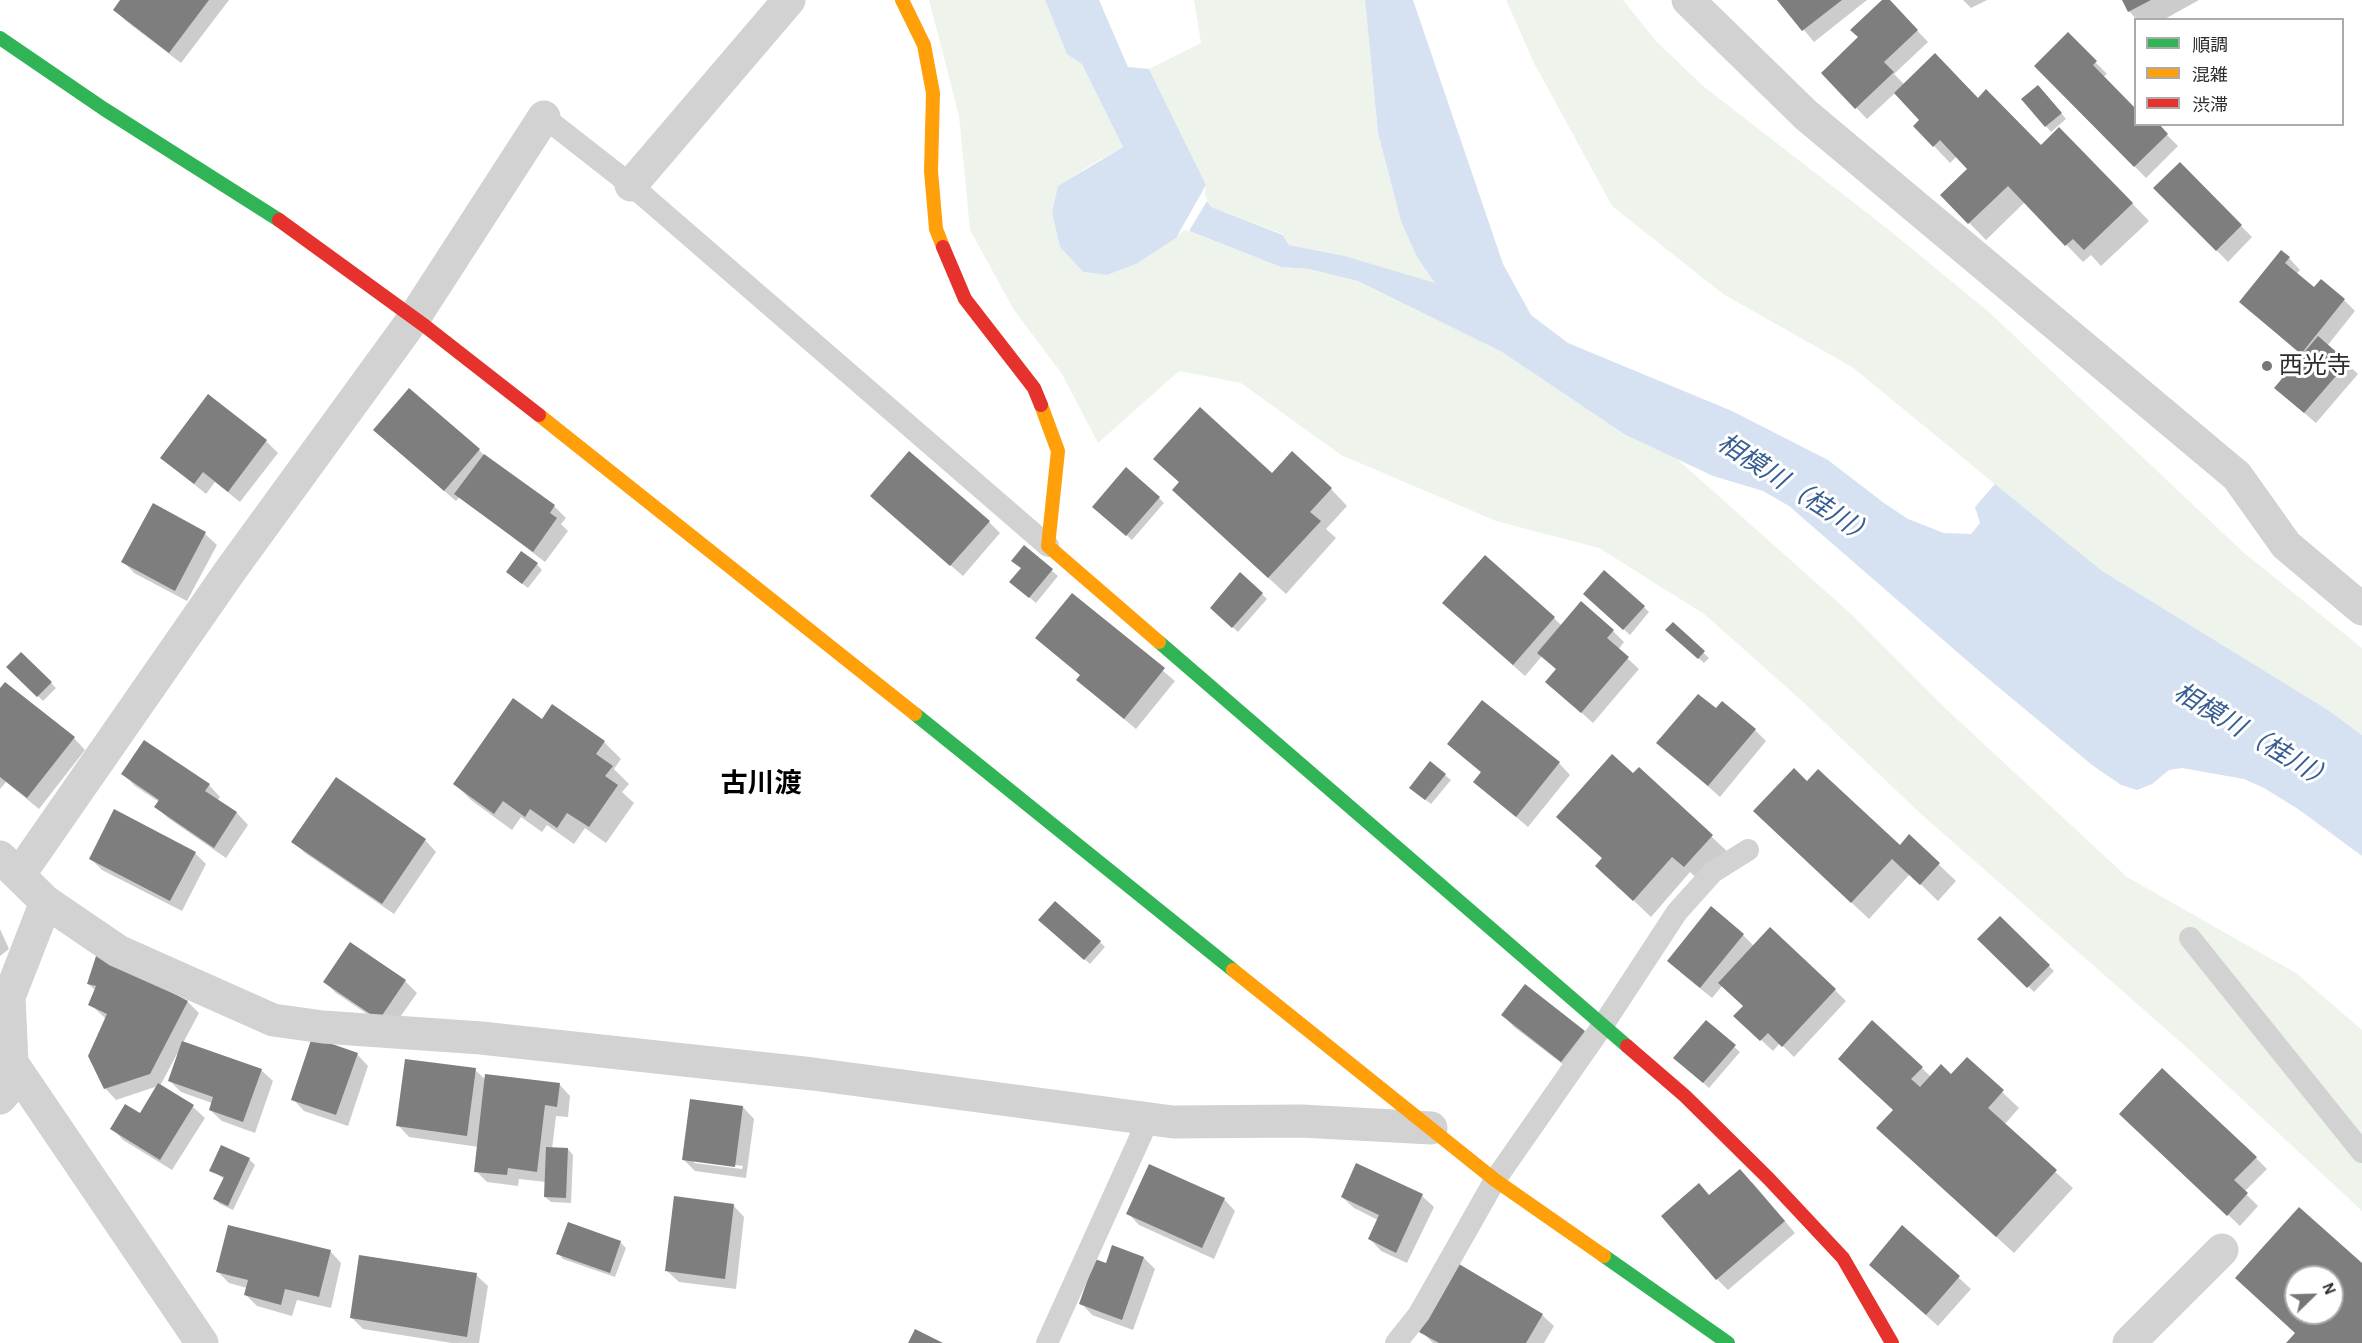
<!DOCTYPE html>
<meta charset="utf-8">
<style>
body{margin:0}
#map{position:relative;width:2362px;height:1343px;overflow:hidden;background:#fff;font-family:"Alegreya Sans","Noto Sans JP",sans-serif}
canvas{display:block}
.legend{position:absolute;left:2134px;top:18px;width:210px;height:108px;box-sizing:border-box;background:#fff;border:2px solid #ababab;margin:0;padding:8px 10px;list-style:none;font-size:18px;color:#2d2d2d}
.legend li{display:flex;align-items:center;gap:12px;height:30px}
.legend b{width:30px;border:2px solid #ababab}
.north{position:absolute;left:2284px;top:1265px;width:60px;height:60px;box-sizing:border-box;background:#fff;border:2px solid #ababab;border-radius:50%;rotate:67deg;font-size:16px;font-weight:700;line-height:24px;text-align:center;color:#2d2d2d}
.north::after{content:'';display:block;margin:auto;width:21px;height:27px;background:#767676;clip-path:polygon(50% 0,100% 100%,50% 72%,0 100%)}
</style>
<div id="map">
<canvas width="2362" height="1343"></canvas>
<ul class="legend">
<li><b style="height:8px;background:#30b455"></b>順調</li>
<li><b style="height:8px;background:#ff9f0a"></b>混雑</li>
<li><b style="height:8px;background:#e5322d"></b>渋滞</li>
</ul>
<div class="north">N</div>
</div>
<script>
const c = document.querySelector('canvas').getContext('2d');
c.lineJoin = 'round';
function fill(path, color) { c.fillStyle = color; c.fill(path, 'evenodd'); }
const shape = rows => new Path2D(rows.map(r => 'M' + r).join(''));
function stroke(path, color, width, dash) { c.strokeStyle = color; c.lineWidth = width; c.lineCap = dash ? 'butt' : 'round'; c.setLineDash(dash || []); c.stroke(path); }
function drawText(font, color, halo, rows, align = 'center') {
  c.font = font + ' "Alegreya Sans","Noto Sans JP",sans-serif'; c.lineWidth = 6; c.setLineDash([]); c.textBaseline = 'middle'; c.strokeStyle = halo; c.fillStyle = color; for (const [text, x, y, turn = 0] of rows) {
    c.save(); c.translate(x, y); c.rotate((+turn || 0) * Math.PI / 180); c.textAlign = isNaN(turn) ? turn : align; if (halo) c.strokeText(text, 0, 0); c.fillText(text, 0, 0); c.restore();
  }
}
fill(shape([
 [929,0,1045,0,1067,53,1082,63,1123,147,1089,166,1058,187,1052,213,1060,247,1083,272,1107,275,1136,264,1185,230,1281,267,1309,269,1358,281,1502,352,1624,434,1676,458,1850,613,1943,706,2127,877,2296,973,2362,1030,2362,1211,2185,1046,1921,814,1802,701,1704,614,1599,548,1496,521,1341,455,1241,383,1179,371,1098,443,1062,374,1014,310,970,230,959,116],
 [1194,0,1365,0,1378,133,1389,176,1417,257,1436,284,1345,256,1289,245,1283,234,1210,207,1205,194,1206,185,1149,69,1201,43],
 [1506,0,1623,0,1657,42,1703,86,1884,226,1989,312,2243,552,2362,648,2362,735,2328,710,2101,571,1852,367,1723,294,1612,206,1534,63]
]), '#eef4eb');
fill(shape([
 [1045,0,1099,0,1128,67,1149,69,1206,185,1176,238,1136,264,1107,275,1083,272,1060,247,1052,213,1058,186,1123,147,1082,64,1067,54],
 [1365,0,1413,0,1503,264,1531,315,1568,343,1732,411,1828,460,1884,503,1908,519,1944,533,1971,534,1980,523,1975,507,1995,484,2102,571,2328,710,2362,735,2362,856,2298,809,2264,788,2244,779,2182,768,2169,770,2152,784,2137,790,2121,785,2092,765,1979,671,1789,506,1763,491,1713,476,1624,434,1502,352,1358,281,1309,269,1281,267,1189,231,1207,201,1211,207,1283,235,1289,245,1345,256,1435,283,1417,257,1401,221,1378,133]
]), '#d6e2f2');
fill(shape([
 [122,0,229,0,181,63,126,21,115,10],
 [1779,0,1867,0,1814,42],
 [1884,0,1888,0,1928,42,1894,74,1904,84,1978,100,2041,147,2076,145,2149,221,2101,266,2091,255,2083,262,2025,202,1986,240,1942,195,1969,169,1957,156,1950,163,1934,146,1915,126,1921,120,1895,93,1867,119,1823,73,1860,37],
 [1963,0,1987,0,1971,8],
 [2123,0,2199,0,2163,20,2137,20,2129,11],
 [2068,34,2107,74,2103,77,2136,124,2156,124,2178,146,2146,178,2036,66],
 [2044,92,2066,119,2051,132,2023,99],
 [2180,164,2252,237,2228,262,2155,188],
 [2289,258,2300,270,2296,274,2315,289,2344,300,2355,311,2327,346,2358,374,2316,423,2288,399,2303,356,2241,302],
 [208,397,266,441,278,453,240,502,215,482,206,494,162,458],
 [386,441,479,450,487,458,554,506,566,518,561,524,568,531,545,562,460,497,456,501],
 [1172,475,1272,475,1331,489,1347,506,1326,529,1336,538,1286,594,1191,507,1180,483],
 [1159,498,1164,503,1132,540,1100,512],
 [153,505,205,534,217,545,187,601,134,573,123,561],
 [884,508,989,522,1000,533,963,576],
 [1024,547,1058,576,1036,603,1017,587,1022,569,1013,561],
 [537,564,542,570,528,588,513,577],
 [1262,594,1267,599,1238,632,1217,613],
 [1072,595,1175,681,1136,729,1090,691,1081,676,1037,638],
 [1591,599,1644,607,1649,612,1630,635],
 [1456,615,1554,618,1562,626,1613,631,1624,642,1618,650,1639,669,1593,723,1547,682,1557,670,1542,656,1525,676],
 [1673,624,1709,658,1704,663,1673,635],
 [22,654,56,688,43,701,9,667],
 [5,684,74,738,85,750,39,809,6,782,0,789,0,690],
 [552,706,604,742,621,759,614,769,629,784,622,792,634,803,606,843,585,828,574,844,547,825,542,832,521,817,512,830,471,800,455,784,543,721],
 [1716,710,1755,730,1766,741,1720,797,1659,743],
 [1449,744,1559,763,1570,775,1528,827,1475,782,1482,773],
 [1430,763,1451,780,1431,804,1416,793],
 [1639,769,1729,853,1702,883,1690,872,1651,917,1597,866,1603,859,1558,817,1634,775],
 [123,774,209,785,220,797,217,801,237,813,248,825,226,858,168,818,156,807,159,802,135,786],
 [1807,783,1900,847,1909,836,1956,881,1938,901,1910,874,1869,919,1772,828],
 [425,840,436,852,394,914,305,853,293,842],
 [195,853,206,864,182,911,102,870,90,858],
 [2000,918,2054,971,2034,992,1980,939],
 [1045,925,1100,942,1105,947,1090,964],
 [0,929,9,949,0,956],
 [1743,935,1754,946,1835,990,1846,1001,1794,1057,1780,1043,1773,1051,1747,1027,1745,1006,1723,985,1712,998,1680,972],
 [351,944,405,981,417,993,391,1030,336,993,325,982],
 [88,984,188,1002,199,1013,183,1043,261,1070,273,1081,255,1133,222,1121,210,1110,212,1103,181,1092,170,1081,179,1055,177,1054,160,1086,193,1107,205,1118,172,1170,123,1140,112,1128,140,1115,158,1086,116,1100,105,1088,106,1019,90,1004,96,991],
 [1525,986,1584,1032,1595,1043,1573,1072,1514,1027,1503,1015],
 [1706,1022,1740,1052,1709,1088,1681,1063],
 [357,1054,368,1066,348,1126,304,1111,293,1099],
 [1967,1059,2019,1108,2004,1125,2073,1188,2014,1253,1895,1144,1894,1110,1856,1076,1922,1068,1931,1077,1952,1076],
 [475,1070,486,1080,559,1084,570,1096,568,1117,556,1116,552,1149,568,1149,573,1155,571,1203,551,1202,545,1197,546,1182,519,1179,518,1186,487,1182,476,1171,479,1147,409,1137,398,1125],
 [743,1107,754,1119,746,1178,695,1171,683,1159],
 [694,1160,743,1166,742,1169,694,1163],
 [2132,1125,2256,1158,2267,1169,2244,1192,2258,1206,2240,1226],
 [249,1159,255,1165,233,1210,220,1204,215,1199,224,1179,211,1170],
 [1752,1182,1795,1233,1728,1290,1717,1279,1710,1197],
 [1422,1196,1434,1207,1407,1263,1381,1251,1370,1239,1378,1220,1354,1208,1342,1197],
 [1224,1199,1235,1211,1214,1259,1139,1225,1128,1213],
 [733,1205,744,1217,736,1289,679,1282,667,1271],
 [1903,1227,1971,1289,1938,1326,1882,1276],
 [620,1242,626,1248,615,1277,563,1259,558,1253],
 [330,1251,341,1263,331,1308,297,1300,292,1316,257,1306,246,1295,247,1288,229,1283,218,1272],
 [1144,1258,1155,1269,1133,1330,1092,1315,1081,1303,1107,1265],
 [476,1275,488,1286,479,1343,452,1343,363,1329,351,1317],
 [1542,1315,1554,1326,1544,1343,1433,1343,1421,1331]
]), '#0003');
fill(shape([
 [120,0,209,0,169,53,113,10],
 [1777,0,1842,0,1802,31],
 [1882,0,1890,0,1918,30,1884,62,1894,72,1855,109,1821,73,1858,37,1850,30],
 [2122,0,2151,0,2128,12],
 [2068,32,2097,61,2093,65,2136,109,2136,124,2159,124,2168,134,2134,167,2034,66],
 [1935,53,1978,98,1986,89,2041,145,2059,127,2133,203,2084,250,2073,239,2065,246,2008,186,1968,224,1940,195,1967,169,1940,140,1933,147,1913,126,1919,120,1894,93],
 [2038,85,2062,113,2045,127,2021,99],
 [2180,162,2242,225,2216,251,2153,188],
 [2281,250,2290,257,2285,263,2314,287,2321,279,2345,299,2301,354,2239,302],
 [2318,336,2348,362,2304,413,2274,388],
 [409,388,480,449,444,491,373,430],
 [208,394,267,440,228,492,203,472,194,484,160,458],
 [1200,407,1272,473,1292,451,1332,488,1310,512,1321,521,1268,578,1172,490,1179,482,1153,459],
 [909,451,990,521,950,566,870,496],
 [484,454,555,505,550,513,557,518,533,552,454,494],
 [1126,467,1160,497,1126,536,1092,507],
 [153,503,206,532,175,591,121,562],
 [1024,545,1053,569,1029,598,1009,582,1021,568,1011,561],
 [521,551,538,563,522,584,506,572],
 [1485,555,1555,617,1513,665,1442,603],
 [1604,570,1645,606,1623,630,1583,594],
 [1240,572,1263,593,1232,628,1210,608],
 [1072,593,1165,668,1124,719,1076,680,1080,675,1035,638],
 [1581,601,1614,630,1607,638,1629,657,1581,713,1545,682,1556,669,1537,653],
 [1673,622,1705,651,1698,659,1665,630],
 [21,652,52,682,37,697,6,667],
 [5,682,75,737,27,798,0,777,0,688],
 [1698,694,1716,708,1722,701,1756,729,1708,786,1656,743],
 [513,698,542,719,552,704,605,741,596,754,613,766,605,776,618,785,589,827,567,813,557,828,530,809,525,817,503,801,494,814,453,784],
 [1482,700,1560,762,1516,817,1473,782,1481,772,1447,744],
 [144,740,210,784,205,791,237,812,214,848,154,807,159,800,121,774],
 [1612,754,1633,773,1639,767,1713,835,1684,867,1672,857,1633,901,1595,866,1602,858,1556,817],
 [1430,761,1446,774,1425,800,1409,788],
 [1794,768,1807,781,1818,769,1900,845,1909,834,1940,863,1920,885,1892,859,1851,903,1753,811],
 [336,777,426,839,382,904,291,842],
 [114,809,196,852,170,901,89,859],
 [1055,901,1101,941,1084,960,1038,920],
 [1711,906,1744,934,1700,988,1667,961],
 [2000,916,2050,965,2027,988,1977,939],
 [1770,927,1836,989,1782,1047,1768,1033,1760,1041,1733,1016,1743,1006,1718,983],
 [350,942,406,980,379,1020,323,982],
 [97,953,188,1001,150,1074,104,1089,88,1056,107,1014,88,1005,96,986,87,984],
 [1525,984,1585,1031,1561,1062,1501,1015],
 [1706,1020,1736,1045,1703,1083,1673,1058],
 [1872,1020,1923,1067,1911,1079,1920,1087,1941,1064,1951,1074,1967,1057,2004,1090,1988,1108,2057,1170,1996,1237,1876,1128,1893,1110,1838,1059],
 [312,1037,358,1053,336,1115,291,1100],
 [182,1041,262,1069,243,1122,209,1110,213,1097,168,1081],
 [405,1059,476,1068,467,1136,396,1126],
 [2162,1068,2257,1157,2234,1180,2248,1193,2227,1216,2119,1114],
 [485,1074,560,1083,557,1107,545,1105,537,1172,508,1168,507,1175,474,1172],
 [158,1083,194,1105,160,1160,110,1129,125,1104,140,1113],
 [690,1099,743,1106,735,1167,682,1160],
 [221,1145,250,1158,228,1206,213,1199,224,1177,209,1171],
 [546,1147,568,1148,566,1198,544,1197],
 [1356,1163,1423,1194,1396,1253,1368,1239,1379,1215,1341,1197],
 [1149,1164,1225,1198,1202,1248,1126,1214],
 [1740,1169,1785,1221,1716,1280,1661,1216,1699,1183,1709,1195],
 [674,1196,734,1204,725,1279,665,1271],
 [2299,1207,2362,1263,2362,1343,2286,1343,2295,1333,2235,1278],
 [2296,1277,2332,1277,2332,1313,2296,1313],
 [568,1222,621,1241,610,1273,556,1254],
 [228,1225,331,1250,319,1297,285,1289,281,1305,244,1295,248,1280,216,1272],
 [1902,1225,1960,1276,1926,1315,1869,1265],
 [1112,1245,1144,1257,1122,1320,1079,1304,1095,1259,1106,1263],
 [359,1255,477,1273,467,1337,350,1318],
 [1459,1264,1543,1314,1526,1343,1439,1343,1419,1332],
 [915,1329,943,1343,908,1343]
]), '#7e7e7e');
stroke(shape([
 [544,117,631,185,1048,546],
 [2190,938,2362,1152],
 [1047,1343,1149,1118],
 [1396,1343,1419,1314,1495,1180,1603,1025,1677,912,1713,872,1748,850]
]), '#d2d2d2', 22);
stroke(shape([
 [1688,0,1806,115,2237,476,2286,545,2362,609],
 [631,185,789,0],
 [0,857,46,902,118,951,273,1020,323,1027,481,1038,813,1074,1173,1122,1301,1121,1431,1128],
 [19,875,230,571,414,318,544,117],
 [46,902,9,997,12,1063,202,1343],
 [0,1098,20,1075],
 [2129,1343,2222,1250]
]), '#d2d2d2', 33);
stroke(shape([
 [0,38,104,109,279,220],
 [1159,642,1627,1046],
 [915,714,1233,970],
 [1604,1256,1728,1343]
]), '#30b455', 14);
stroke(shape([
 [902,0,924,45,933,93,931,171,936,229,943,247],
 [1041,405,1058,451,1048,546,1159,642],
 [539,415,915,714],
 [1233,970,1495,1180,1604,1256]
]), '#ff9f0a', 14);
stroke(shape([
 [279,220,425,326,539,415],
 [943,247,965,299,1034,388,1041,405],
 [1627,1046,1685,1096,1769,1179,1843,1258,1892,1343]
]), '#e5322d', 14);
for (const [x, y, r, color] of [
 [2267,366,6,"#767676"]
]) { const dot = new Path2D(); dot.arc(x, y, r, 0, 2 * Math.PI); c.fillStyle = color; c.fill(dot); stroke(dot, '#fff', 2); }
drawText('24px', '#2d2d2d', '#fff', [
 ["西光寺",2279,366]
], 'left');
drawText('italic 26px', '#395e92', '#fff', [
 ["相模川（桂川）",1796,490,33],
 ["相模川（桂川）",2254,737,31]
]);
drawText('bold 27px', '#000', '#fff', [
 ["古川渡",761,784]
]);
</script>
